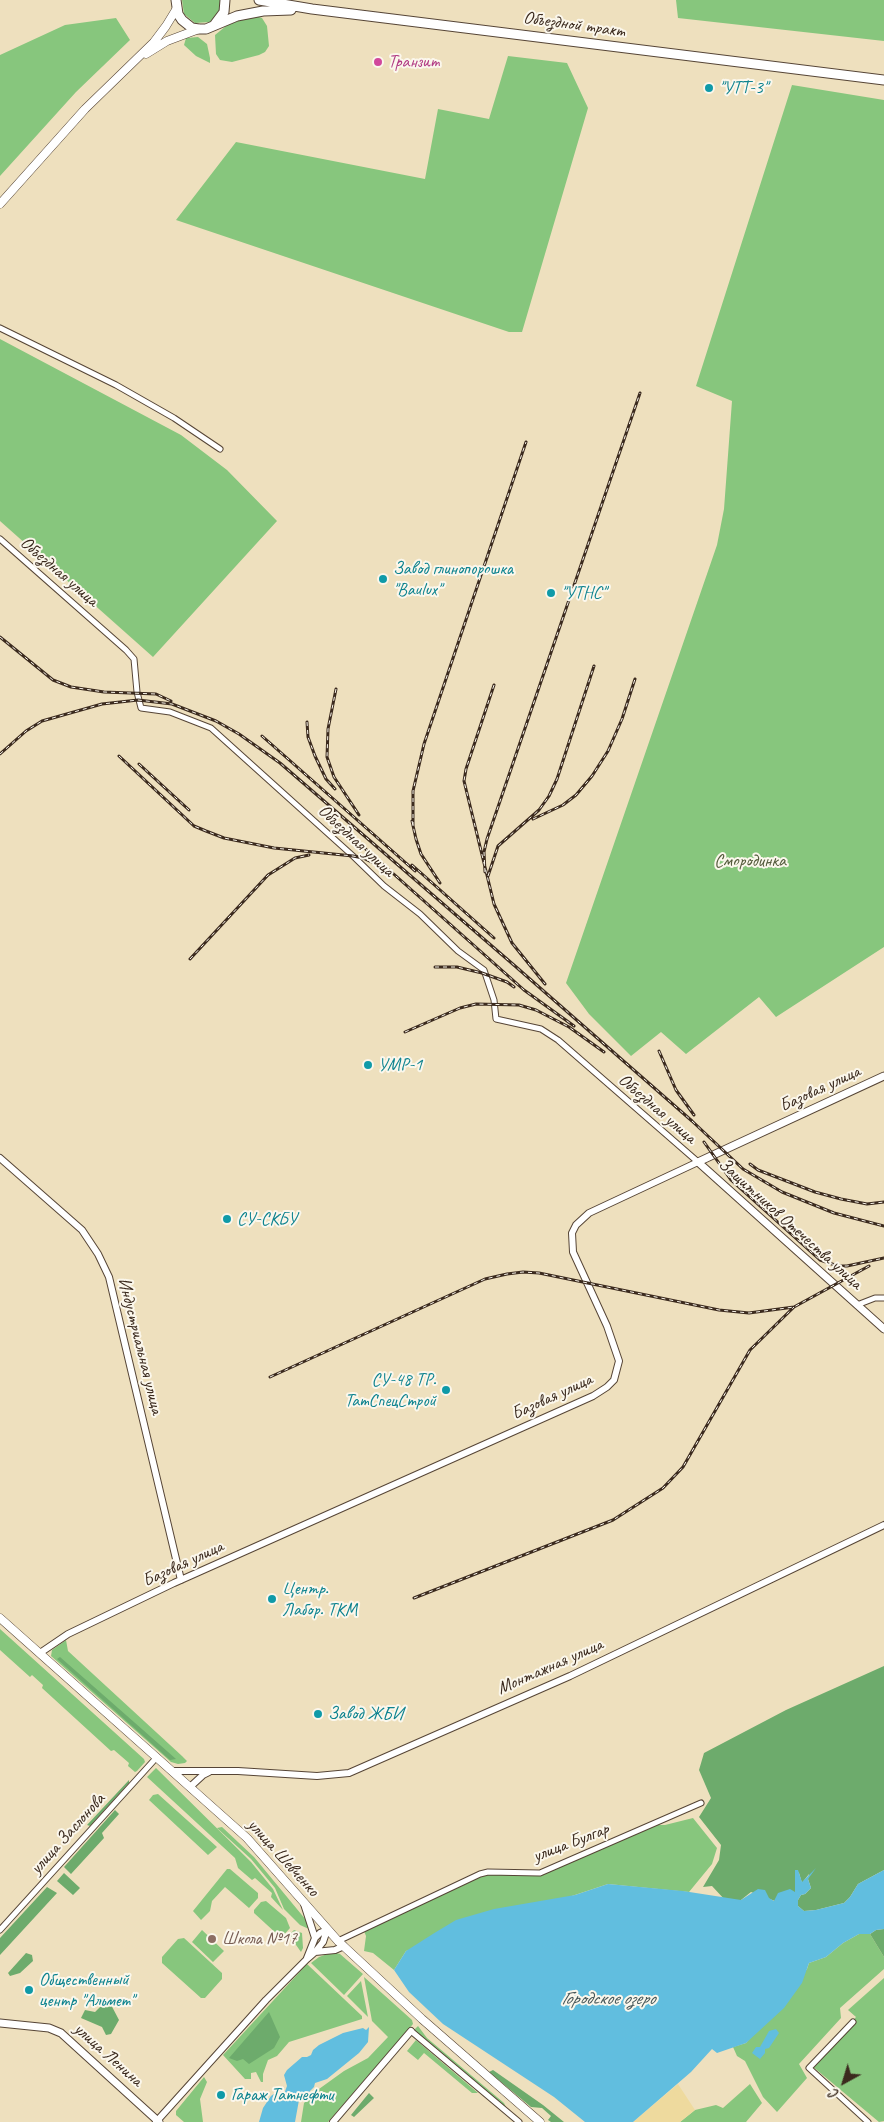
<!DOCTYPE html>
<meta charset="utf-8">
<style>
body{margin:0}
#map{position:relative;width:884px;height:2122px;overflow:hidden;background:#eee0be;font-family:Caveat,sans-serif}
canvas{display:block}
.north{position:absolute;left:819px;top:2057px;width:50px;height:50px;-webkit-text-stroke:4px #fbf7ec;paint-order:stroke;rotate:219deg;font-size:14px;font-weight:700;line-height:20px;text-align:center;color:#3b2a1e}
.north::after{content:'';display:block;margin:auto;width:18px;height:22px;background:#3b2a1e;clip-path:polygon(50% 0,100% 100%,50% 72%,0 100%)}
</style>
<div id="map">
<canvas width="884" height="2122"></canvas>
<div class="north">С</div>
</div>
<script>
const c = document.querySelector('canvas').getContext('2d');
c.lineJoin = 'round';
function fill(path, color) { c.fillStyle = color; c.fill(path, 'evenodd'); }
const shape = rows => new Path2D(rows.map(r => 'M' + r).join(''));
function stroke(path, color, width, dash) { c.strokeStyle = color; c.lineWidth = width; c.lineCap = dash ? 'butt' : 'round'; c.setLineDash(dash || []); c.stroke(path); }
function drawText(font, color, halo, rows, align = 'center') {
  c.font = font + ' Caveat,sans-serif'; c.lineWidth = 4; c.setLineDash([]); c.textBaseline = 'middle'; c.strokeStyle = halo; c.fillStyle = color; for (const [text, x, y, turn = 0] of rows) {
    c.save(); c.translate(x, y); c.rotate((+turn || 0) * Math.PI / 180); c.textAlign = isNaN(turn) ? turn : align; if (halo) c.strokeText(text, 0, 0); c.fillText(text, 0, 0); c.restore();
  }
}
fill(shape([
 [182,0,221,0,220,11,210,22,195,23,184,14],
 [676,0,884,0,884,41,678,18],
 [256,16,262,18,267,26,269,46,265,52,259,55,232,62,220,60,216,54,215,35,231,22],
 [116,18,130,40,76,92,0,176,0,55,65,25],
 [198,37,207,44,210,58,210,63,196,56,184,45,186,38],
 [508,56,567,63,588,108,522,332,509,332,176,220,236,142,425,179,438,109,489,119],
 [792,85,884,100,884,947,776,1017,759,997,686,1054,661,1032,631,1056,589,1014,566,983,717,545,724,509,732,401,696,386],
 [0,339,181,435,227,470,277,521,153,657,0,521],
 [0,1629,144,1759,145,1762,137,1771,135,1772,128,1766,129,1763,114,1750,111,1751,42,1688,43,1685,32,1675,30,1677,0,1650],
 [66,1640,68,1651,182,1756,187,1761,185,1763,178,1764,171,1762,51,1656,52,1650],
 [156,1768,251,1862,273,1889,283,1910,271,1897,272,1893,255,1878,252,1880,238,1868,235,1858,147,1777],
 [158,1794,217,1847,208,1855,149,1800,153,1795],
 [693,1818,717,1848,712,1864,689,1892,608,1884,406,1951,394,1970,373,1953,364,1951,366,1936,364,1931,485,1875,538,1875,654,1825,665,1825],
 [222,1827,254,1857,306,1920,309,1929,300,1925,284,1909,275,1888,251,1859,217,1828],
 [227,1869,230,1869,258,1893,258,1898,249,1908,225,1887,212,1901,210,1911,201,1920,193,1911],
 [266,1901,286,1918,290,1928,282,1937,278,1935,254,1913,254,1910,261,1902],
 [202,1930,224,1951,213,1962,192,1942],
 [294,1930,302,1933,303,1948,301,1952,289,1935],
 [859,1934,870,1934,884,1957,884,1969,840,2008,841,2018,799,2064,807,2078,777,2112,763,2097,745,2061,737,2056,733,2047,746,2043,807,1969,809,1963,826,1957,843,1943],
 [184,1938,222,1973,222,1979,205,1998,201,1998,162,1963,162,1957,178,1939],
 [333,1952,340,1954,363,1974,344,1995,311,1963,319,1957],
 [307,1964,362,2016,362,2019,289,2042,277,2056,268,2060,263,2074,263,2082,261,2082,256,2072,251,2073,251,2079,245,2079,223,2055],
 [364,1977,412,2020,413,2024,328,2122,301,2122,304,2103,319,2089,344,2071,368,2058,388,2037,372,2021],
 [884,1978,884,2121,879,2122,812,2066,856,2017,848,2010],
 [361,1981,368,2017,347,1996],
 [418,2026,427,2038,504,2103,507,2109,414,2030],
 [416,2040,478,2093,472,2093,424,2053,418,2060,407,2051],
 [204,2077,207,2082,200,2099,203,2122,184,2122,176,2115,176,2111],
 [750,2084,762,2103,746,2122,680,2122,695,2110,716,2105,723,2108]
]), '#87c67d');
fill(shape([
 [60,1657,176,1759,170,1760,57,1659],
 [884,1666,884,1870,858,1884,850,1897,844,1903,816,1910,804,1911,798,1906,798,1900,801,1895,805,1894,811,1888,808,1879,809,1874,802,1883,799,1873,796,1870,795,1892,775,1901,751,1892,741,1900,725,1900,712,1886,703,1887,719,1860,721,1845,699,1817,711,1798,699,1770,704,1753,786,1710],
 [129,1780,129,1783,90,1826,87,1825],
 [115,1810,119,1814,102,1833,104,1838,71,1874,64,1867],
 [64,1873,80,1888,73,1895,57,1881],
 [47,1887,57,1893,0,1955,0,1938],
 [884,1929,884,1957,870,1934,876,1930],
 [26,1953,32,1955,33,1961,20,1973,10,1976,8,1973],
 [108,1999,119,2020,111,2034,106,2035,102,2027,81,2018,85,2010,95,2012],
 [269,2012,280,2037,274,2048,249,2064,243,2059,237,2061,229,2058],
 [493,2070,543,2105,564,2122,551,2122,548,2120,551,2116,542,2108,531,2107,489,2072],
 [369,2093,374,2098,354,2117,351,2115]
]), '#6dab6c');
fill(shape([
 [678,2084,695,2110,680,2122,633,2122]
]), '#eeda9e');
fill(shape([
 [816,1868,808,1879,811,1888,805,1894,801,1895,798,1900,798,1906,804,1911,816,1910,844,1903,850,1897,858,1884,884,1870,884,1929,876,1930,870,1934,859,1934,843,1943,826,1957,809,1963,802,1983,784,2008,746,2043,717,2053,712,2049,691,2072,633,2122,585,2122,554,2097,443,2024,409,1992,394,1970,406,1951,436,1932,456,1920,494,1909,575,1895,608,1884,683,1891,741,1900,758,1889,765,1890,769,1898,774,1901,778,1893,790,1889,795,1892,795,1870,798,1870,802,1882],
 [369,2027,368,2042,359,2053,327,2079,315,2083,314,2087,309,2092,301,2095,298,2094,296,2097,299,2100,295,2122,259,2122,263,2108,271,2096,275,2093,284,2094,287,2086,284,2075,287,2070,302,2057,307,2057,311,2055,313,2050,319,2045,343,2033,363,2028,366,2030],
 [776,2029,779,2033,769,2048,765,2049,765,2053,760,2059,752,2053,756,2047,760,2047,769,2031]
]), '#61bedf');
const minor = shape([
 [0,328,116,385,174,418,220,449],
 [0,539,126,650,134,659,137,692,141,708,170,712,211,728,353,856,384,886,420,914,458,951,484,970,494,1000,496,1019,541,1029,558,1040,698,1162],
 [857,1305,875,1298,884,1298],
 [0,1930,157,1757],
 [338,1941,480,1874,488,1872,540,1873,701,1803],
 [853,2022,809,2068,868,2122],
 [411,2031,519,2122]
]);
const tertiary = shape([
 [0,1158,82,1230,98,1254,109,1277,181,1580],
 [40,1653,68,1634,174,1583,593,1396,607,1387,614,1380,619,1361,607,1326,573,1252,572,1233,576,1225,589,1213,698,1162],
 [172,1771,238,1771,317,1776,349,1773,570,1676,884,1525],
 [190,1787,203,1775,209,1772],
 [304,1904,315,1938],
 [315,1952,323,1942,327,1930],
 [307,1958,315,1938,320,1933,327,1930],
 [156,2122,266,2000,307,1959,315,1952,335,1950,344,1946],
 [333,2122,411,2031]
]);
const secondary = shape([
 [884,1076,698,1162,884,1329],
 [0,2023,49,2028,61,2033,159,2122]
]);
const primary = shape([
 [146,54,167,41,199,29],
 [0,204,85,109,154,42,166,26,177,8],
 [0,1618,247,1838,338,1941,422,2019,540,2122]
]);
const trunk = shape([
 [176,0,178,14,182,20,192,28,199,29,206,29,237,16,263,11,291,10],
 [259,0,312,9,884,80],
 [215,24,224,12,225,0]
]);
stroke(minor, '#564536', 7);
stroke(tertiary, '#564536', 8);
stroke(secondary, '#564536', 9);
stroke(primary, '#564536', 9);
stroke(trunk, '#564536', 11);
stroke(minor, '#fff', 5);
stroke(tertiary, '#fff', 6);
stroke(secondary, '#fff', 7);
stroke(primary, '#fff', 8);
stroke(trunk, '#fff', 9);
const rail = shape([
 [0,637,53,680,71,687,104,692,156,694,171,701],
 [494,685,466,769,464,781,494,904,512,943,545,984],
 [336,689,328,729,327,757,334,777,359,815],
 [307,722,308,737,315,756,326,779,335,789],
 [262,736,415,871],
 [0,754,26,731,42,721,102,704,138,700,172,704,216,721,239,734,280,763,515,966,692,1121,743,1169,782,1192,834,1213,884,1226],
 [119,756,194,826,206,831,224,838,274,848,353,856,363,858,380,866],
 [139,764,189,810],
 [533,819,563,805,576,795,592,776,608,751,622,719,635,679],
 [412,821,416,839,421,854,440,883],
 [413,826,413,791,424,744,526,442],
 [342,828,524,990,574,1026],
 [412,865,494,938],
 [485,872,484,852,487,839,640,393],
 [488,876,498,846,539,810,549,796,557,779,594,666],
 [190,959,268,875,295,858,309,855],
 [435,967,457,967,482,973,507,982,514,987],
 [405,1032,460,1008,476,1004,519,1005,536,1010,569,1027,604,1052],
 [659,1051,676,1090,694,1115],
 [704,1142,731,1180,820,1260,838,1266,847,1266,884,1258],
 [750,1164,758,1170,815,1192,841,1199,867,1204,884,1202],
 [270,1377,485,1279,507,1274,523,1272,539,1273,719,1310,749,1313,794,1307,869,1266],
 [414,1598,613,1520,663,1488,683,1467,750,1350,794,1307]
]);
stroke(rail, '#3b2a1e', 3);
stroke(rail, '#fbf7ec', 1, [4]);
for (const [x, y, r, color] of [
 [378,62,5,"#d1479c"],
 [709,88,5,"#0f9aa8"],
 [383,579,5,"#0f9aa8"],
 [551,593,5,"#0f9aa8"],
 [368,1065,5,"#0f9aa8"],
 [227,1219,5,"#0f9aa8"],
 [446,1390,5,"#0f9aa8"],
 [272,1599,5,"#0f9aa8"],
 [318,1714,5,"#0f9aa8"],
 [212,1939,5,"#8d6e63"],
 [29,1990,5,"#0f9aa8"],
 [221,2095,5,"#0f9aa8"]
]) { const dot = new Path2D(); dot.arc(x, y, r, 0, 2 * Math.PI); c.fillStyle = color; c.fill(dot); stroke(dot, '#fbf7ec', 2); }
drawText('18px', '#3b2a1e', '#fbf7ec', [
 ["Объездной тракт",574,25,8],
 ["Объездная улица",59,572,41],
 ["Объездная улица",356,841,43],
 ["Базовая улица",820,1089,-25],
 ["Объездная улица",657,1109,41],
 ["Защитников Отечества улица",790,1224,42],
 ["Индустриальная улица",140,1346,76],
 ["Базовая улица",552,1397,-25],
 ["Базовая улица",183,1564,-25],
 ["Монтажная улица",550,1667,-24],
 ["улица Заслонова",68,1834,-48],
 ["улица Булгар",571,1843,-21],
 ["улица Шевченко",283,1858,48],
 ["улица Ленина",108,2055,42]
]);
drawText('18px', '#b23c85', '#fbf7ec', [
 ["Транзит",388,62]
], 'left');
drawText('18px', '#0d838f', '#fbf7ec', [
 ["\"УТТ-3\"",719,88],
 ["Завод глинопорошка",393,569],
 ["\"Baulux\"",393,590],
 ["\"УТНС\"",561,593],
 ["УМР-1",378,1065],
 ["СУ-СКБУ",237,1219],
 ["СУ-48 ТР.",436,1380,"right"],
 ["ТатСпецСтрой",436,1401,"right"],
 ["Центр.",282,1589],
 ["Лабор. ТКМ",282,1610],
 ["Завод ЖБИ",328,1714],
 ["Общественный",39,1980],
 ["центр \"Альмет\"",39,2001],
 ["Гараж Татнефти",231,2095]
], 'left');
drawText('18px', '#52593a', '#fbf7ec', [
 ["Смородинка",750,861]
]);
drawText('18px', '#785e54', '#fbf7ec', [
 ["Школа №17",222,1939]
], 'left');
drawText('italic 19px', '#465658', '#fbf7ec', [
 ["Городское озеро",608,1999]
]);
</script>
